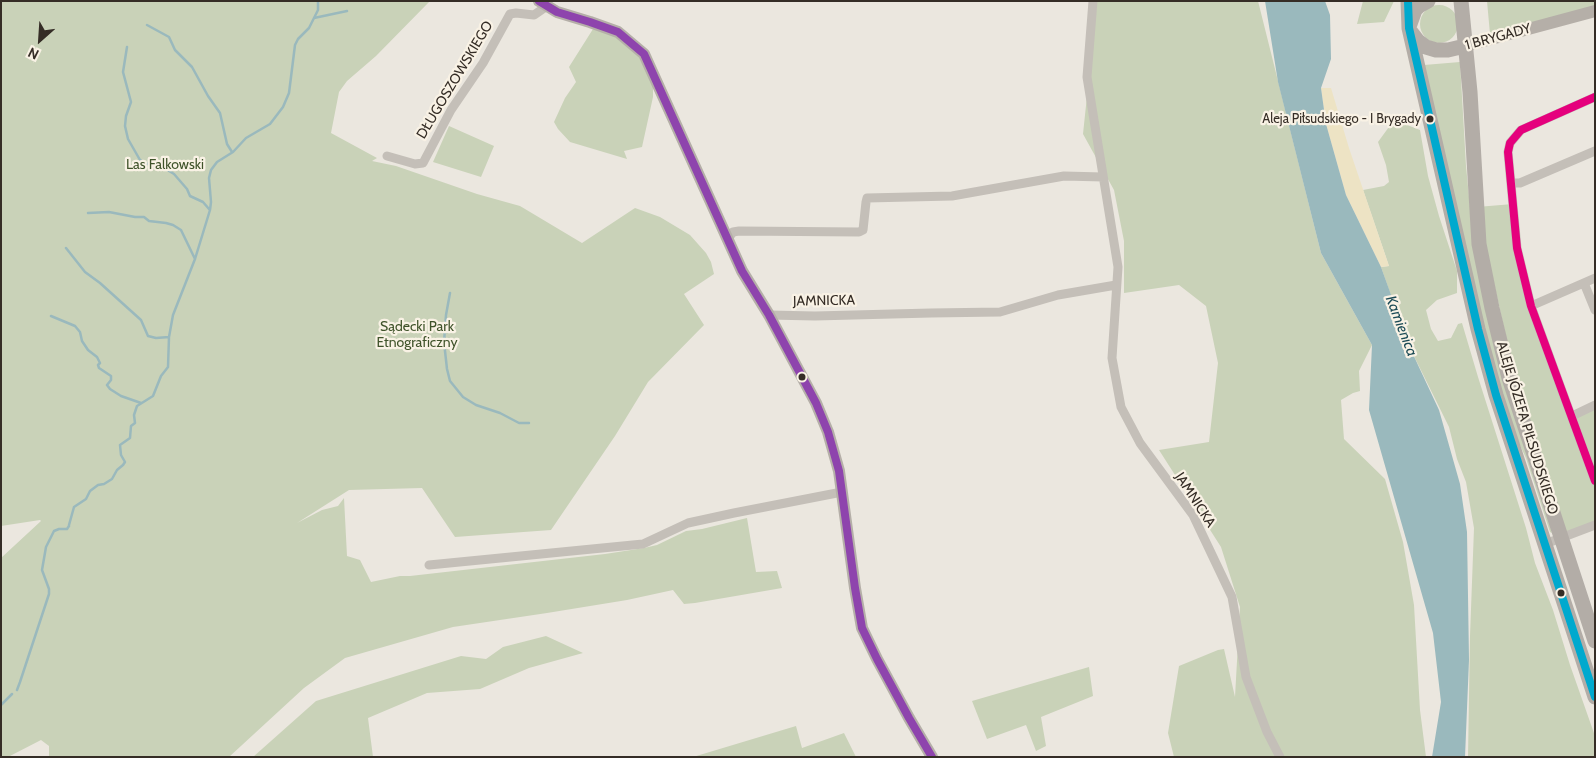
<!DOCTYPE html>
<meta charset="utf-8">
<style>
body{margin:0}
#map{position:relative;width:1596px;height:758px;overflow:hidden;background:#ebe7df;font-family:Cabin,sans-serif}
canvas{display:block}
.frame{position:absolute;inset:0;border:2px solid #352d26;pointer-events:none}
.north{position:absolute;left:15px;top:15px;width:50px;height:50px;-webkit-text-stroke:4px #f9f2e5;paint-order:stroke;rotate:206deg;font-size:14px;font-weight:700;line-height:20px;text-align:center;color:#352d26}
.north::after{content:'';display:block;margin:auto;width:18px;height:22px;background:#352d26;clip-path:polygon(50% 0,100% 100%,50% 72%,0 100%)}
</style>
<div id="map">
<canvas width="1596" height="758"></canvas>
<div class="frame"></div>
<div class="north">N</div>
</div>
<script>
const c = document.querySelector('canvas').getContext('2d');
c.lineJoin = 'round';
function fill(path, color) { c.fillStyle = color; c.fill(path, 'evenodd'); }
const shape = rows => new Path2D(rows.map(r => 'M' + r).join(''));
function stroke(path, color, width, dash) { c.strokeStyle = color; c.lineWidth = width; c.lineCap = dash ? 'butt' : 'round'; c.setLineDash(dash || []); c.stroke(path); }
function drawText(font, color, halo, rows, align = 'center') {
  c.font = font + ' Cabin,sans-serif'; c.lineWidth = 4.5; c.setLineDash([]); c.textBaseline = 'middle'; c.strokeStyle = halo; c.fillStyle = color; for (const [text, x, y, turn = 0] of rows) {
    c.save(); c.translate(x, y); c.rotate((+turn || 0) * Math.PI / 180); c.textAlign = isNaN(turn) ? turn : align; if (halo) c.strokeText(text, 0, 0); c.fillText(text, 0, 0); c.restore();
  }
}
fill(shape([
 [1,1,430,1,376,56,347,81,339,92,331,133,377,158,372,161,396,166,477,194,520,206,582,243,635,208,660,217,690,235,706,253,711,262,714,274,684,294,704,325,648,382,615,436,551,530,455,537,422,488,349,490,297,523,322,510,338,506,344,498,347,556,360,560,371,582,400,576,410,576,605,554,644,548,657,545,686,531,702,529,747,518,756,572,777,571,782,588,695,603,684,604,673,590,627,600,547,613,453,627,345,658,304,688,229,757,49,757,49,746,41,740,8,757,1,757,1,558,41,521,40,520,1,526],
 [1097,1,1258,1,1321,253,1372,345,1359,371,1360,391,1353,393,1341,400,1344,439,1385,479,1403,542,1414,605,1420,710,1426,757,1174,757,1168,733,1179,666,1218,650,1224,649,1235,697,1240,607,1221,547,1159,450,1209,442,1218,363,1206,306,1179,285,1124,293,1124,241,1114,190,1083,134],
 [1363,1,1394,1,1384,22,1357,24],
 [1487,1,1595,1,1595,8,1490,34],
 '1420 24a19 19 0 1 1 38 0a19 19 0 1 1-38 0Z',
 [593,29,612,34,636,51,653,84,653,97,642,147,624,151,627,159,570,142,558,129,554,122,565,98,576,82,569,67],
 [1460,62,1466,166,1474,247,1552,533,1550,532,1526,458,1514,433,1489,351,1424,65],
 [1394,120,1420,130,1428,176,1439,216,1457,271,1457,293,1437,300,1426,310,1431,329,1438,341,1451,338,1458,324,1462,323,1478,377,1526,528,1535,563,1553,610,1570,665,1595,736,1595,757,1468,757,1470,636,1474,528,1466,482,1457,459,1449,427,1411,350,1393,301,1381,267,1389,266,1363,190,1384,186,1389,182,1386,165,1378,142],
 [449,126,494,146,481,177,433,162],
 [1513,204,1517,248,1571,415,1595,405,1595,525,1561,538,1529,440,1477,207],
 [546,636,583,653,529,668,480,689,427,693,368,718,373,757,253,757,316,701,461,656,486,659,503,647],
 [1089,667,1093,696,1041,717,1046,746,1036,751,1026,725,987,739,972,701],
 [796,726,802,748,844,733,856,757,693,757]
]), '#c9d2b8');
fill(shape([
 [1321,88,1331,88,1349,148,1389,266,1381,267,1346,195,1326,124]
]), '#ede3c4');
fill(shape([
 [1265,1,1325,1,1330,15,1331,59,1321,88,1326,124,1346,195,1381,267,1411,350,1439,410,1460,484,1467,532,1469,660,1465,757,1432,757,1441,702,1433,633,1369,410,1372,345,1321,253,1278,82]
]), '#9ab9bd');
stroke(shape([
 [314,18,347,11],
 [147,25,169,37,175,50,192,67,208,96,220,113,227,144,232,152],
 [127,47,123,72,131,102,126,116,125,126,128,139,140,160,148,164,156,163,174,174,187,189,190,196,203,202,209,209],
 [88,213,109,212,135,217,144,217,149,221,166,223,173,225,181,230,195,259],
 [66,248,85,272,100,283,141,320,148,336,156,338,169,337],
 [450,293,446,315,444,342,447,369,450,381,463,397,476,405,500,413,519,423,529,423],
 [51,316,75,326,80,332,82,341,88,350,97,357,100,363,98,365,99,368,111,376,111,380,107,385,110,389,121,396,141,403],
 [69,525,74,507,86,499,90,491,98,485,104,484,112,479,117,470,123,465,125,462,121,455,120,445,130,438,131,426,135,423,134,415,137,406,153,396,161,376,168,367,169,337,173,315,195,259,210,210,211,202,209,178,211,170,217,162,233,152,246,138,270,124,283,107,289,93,295,45,298,39,309,28,318,10,318,1],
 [17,690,20,682,49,594,49,589,42,570,46,547,54,531,59,529,67,529,69,526],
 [1,705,12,694]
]), '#9ab9bd', 2.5);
stroke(shape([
 [1093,1,1087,77,1118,267,1112,358,1121,407,1140,443,1193,515,1232,597,1246,677,1267,732,1280,757],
 [1595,97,1521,130,1510,143,1508,152,1517,248,1531,306,1595,481],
 [387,156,415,164,423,163,451,110,483,63,510,14,516,13,534,15,547,6],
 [1512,183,1520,183,1595,151],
 [727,240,733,232,739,231,859,232,863,230,866,202,867,198,952,196,1064,176,1103,177],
 [1584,283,1595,310],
 [1531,306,1595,278],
 [769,315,815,316,931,313,1000,312,1058,295,1116,285],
 [1572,416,1595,405],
 [1545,544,1595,525],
 [429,565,643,544,688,523,734,513,842,492]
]), '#c4bfb8', 9);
stroke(shape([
 [539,1,557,12,590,22,618,32,644,54,742,271,769,315,816,403,828,432,839,471,855,588,862,628,877,659,909,718,932,757],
 [1465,46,1595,11]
]), '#b5afa8', 12);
stroke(shape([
 [1408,1,1409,28,1478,329,1496,395,1595,697],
 [1461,1,1470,92,1479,244,1492,308,1509,378,1595,641],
 [1410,24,1415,10,1419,6,1428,1],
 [1411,32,1418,41,1426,47,1436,50,1448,50,1465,46]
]), '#b3ada7', 15);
stroke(shape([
 [1408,1,1409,28,1478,329,1496,395,1595,697]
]), '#00a9ce', 8);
stroke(shape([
 [539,1,557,12,590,22,618,32,644,54,742,271,769,315,816,403,828,432,839,471,855,588,862,628,877,659,909,718,932,757]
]), '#8e44ad', 8);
stroke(shape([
 [1595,97,1521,130,1510,143,1508,152,1517,248,1531,306,1595,481]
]), '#e5007d', 8);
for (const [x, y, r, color] of [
 [1430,119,4.5,"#352d26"],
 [802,377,4.5,"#352d26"],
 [1561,593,4.5,"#352d26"]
]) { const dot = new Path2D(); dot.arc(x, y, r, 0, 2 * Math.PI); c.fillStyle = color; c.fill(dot); stroke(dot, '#f9f2e5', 2); }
drawText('13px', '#352d26', '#f9f2e5', [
 ["Aleja Piłsudskiego - I Brygady",1421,119]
], 'right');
drawText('14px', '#352d26', '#f9f2e5', [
 ["1 BRYGADY",1498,37,-15],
 ["DŁUGOSZOWSKIEGO",455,80,-59],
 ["JAMNICKA",824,301,-1],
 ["ALEJE JÓZEFA PIŁSUDSKIEGO",1527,428,73],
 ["JAMNICKA",1195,500,57]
]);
drawText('14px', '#3f532a', '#f9f2e5', [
 ["Las Falkowski",165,165],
 ["Sądecki Park",417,327],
 ["Etnograficzny",417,343]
]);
drawText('italic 15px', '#1c4b56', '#f9f2e5', [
 ["Kamienica",1401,326,69]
]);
</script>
